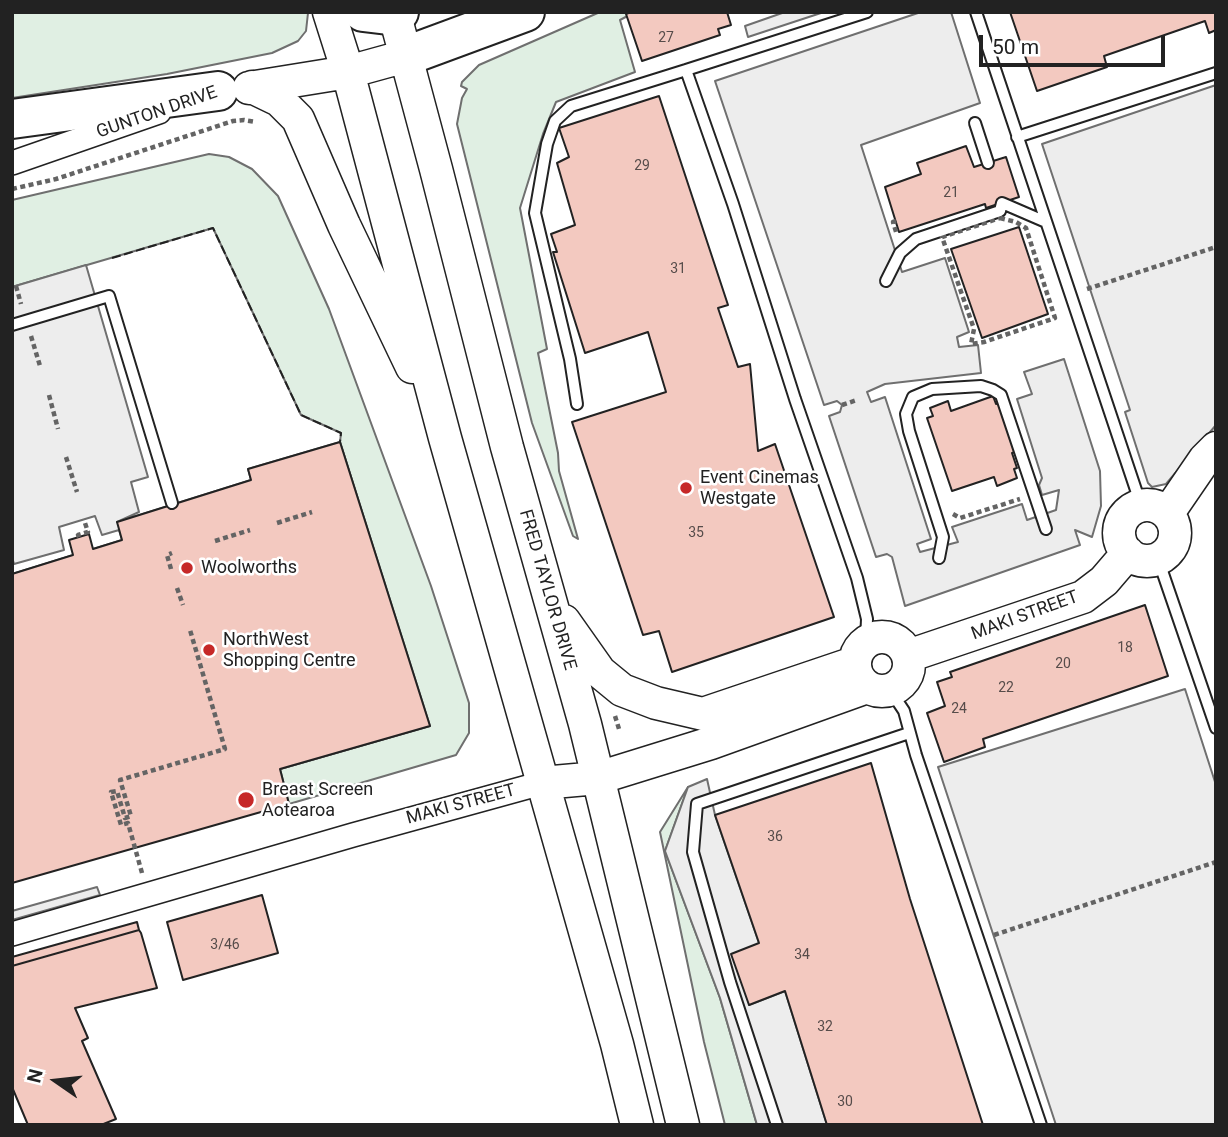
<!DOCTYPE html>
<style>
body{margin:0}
#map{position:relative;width:1228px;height:1137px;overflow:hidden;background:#fff;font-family:Roboto,sans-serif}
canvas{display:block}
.frame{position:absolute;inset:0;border:14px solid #222;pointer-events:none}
.north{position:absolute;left:21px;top:1046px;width:70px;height:70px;-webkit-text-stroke:5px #fff;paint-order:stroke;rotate:284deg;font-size:19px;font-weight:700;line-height:28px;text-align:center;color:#222}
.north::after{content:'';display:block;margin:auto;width:24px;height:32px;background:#222;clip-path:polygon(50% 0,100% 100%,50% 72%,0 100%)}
.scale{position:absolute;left:979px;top:35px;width:186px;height:32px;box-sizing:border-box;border:4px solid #222;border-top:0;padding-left:9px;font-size:21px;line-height:24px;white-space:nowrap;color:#222;-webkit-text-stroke:5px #fff;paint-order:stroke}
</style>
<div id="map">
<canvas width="1228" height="1137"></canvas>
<div class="frame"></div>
<div class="north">N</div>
<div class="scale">50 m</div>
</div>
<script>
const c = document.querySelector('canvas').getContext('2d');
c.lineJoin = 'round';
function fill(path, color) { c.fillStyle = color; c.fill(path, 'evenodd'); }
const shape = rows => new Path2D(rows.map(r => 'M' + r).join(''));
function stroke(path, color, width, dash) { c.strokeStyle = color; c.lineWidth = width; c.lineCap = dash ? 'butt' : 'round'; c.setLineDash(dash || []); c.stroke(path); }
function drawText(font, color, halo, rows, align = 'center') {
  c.font = font + ' Roboto,sans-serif'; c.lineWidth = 5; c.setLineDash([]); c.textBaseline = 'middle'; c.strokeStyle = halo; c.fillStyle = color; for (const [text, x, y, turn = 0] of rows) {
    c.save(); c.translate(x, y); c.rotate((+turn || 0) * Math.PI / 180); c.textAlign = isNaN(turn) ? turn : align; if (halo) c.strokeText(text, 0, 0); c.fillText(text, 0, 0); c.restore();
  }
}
const green = shape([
 [12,12,307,12,308,13,306,31,298,41,272,53,167,74,12,98,12,12],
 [600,12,635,12,620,20,635,72,556,102,543,134,520,208,547,349,538,353,558,453,559,471,578,539,573,536,532,423,457,124,462,98,467,89,461,86,462,82,479,65,600,12],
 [209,154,229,157,252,169,278,196,329,309,431,586,469,703,469,733,456,755,289,804,280,769,429,726,340,442,341,433,301,415,213,228,12,287,12,200,209,154],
 [688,787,665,851,720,998,757,1125,725,1125,704,1042,660,832,688,787]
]);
fill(green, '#e0efe3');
stroke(green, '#6f6f6f', 2);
const parking = shape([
 [785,12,824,12,748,37,745,26,785,12],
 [921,12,951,12,980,103,861,145,902,272,945,258,969,332,957,337,959,347,978,345,981,373,885,384,867,392,871,402,885,397,931,539,917,544,920,552,958,542,952,527,1022,504,1027,520,1056,510,1059,490,1042,495,1039,485,1042,478,1017,399,1032,394,1024,372,1064,359,1100,471,1101,506,1092,537,1075,530,1080,545,905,606,892,557,887,554,876,557,829,416,840,412,842,405,837,401,824,405,715,81,921,12],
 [1216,85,1216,425,1166,484,1152,487,1148,483,1125,412,1130,410,1042,144,1216,85],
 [86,265,148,477,131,482,139,512,117,522,251,480,248,469,340,442,430,726,280,769,12,574,122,540,119,530,102,535,95,516,59,527,64,550,14,564,12,557,12,287,86,265],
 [1185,689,1216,785,1216,1124,1056,1125,938,767,1185,689],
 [707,779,715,815,759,943,749,1005,785,991,827,1125,757,1125,720,998,665,851,688,787,707,779],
 [97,887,100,895,12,920,12,911,97,887]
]);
fill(parking, '#ededed');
stroke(parking, '#6f6f6f', 2);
const building = shape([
 [631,12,727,12,731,25,718,29,720,35,642,61,626,14,631,12],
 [1010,12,1216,12,1216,30,1209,33,1205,21,1104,56,1107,67,1037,91,1010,12],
 [659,96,728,305,718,308,738,367,750,364,758,451,775,444,834,617,672,672,659,631,643,635,572,422,666,392,648,332,585,353,553,252,557,252,551,234,575,225,557,163,569,157,559,128,659,96],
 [966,146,974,167,1006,157,1019,197,986,208,985,204,899,232,885,187,921,174,917,163,966,146],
 [1019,227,1048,314,982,338,951,249,1019,227],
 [993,396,996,404,999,403,1015,452,1012,453,1017,468,1014,469,1017,478,997,486,994,477,952,491,927,418,933,416,930,408,948,401,951,411,993,396],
 [340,442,430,726,280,769,289,804,12,883,12,574,73,555,69,540,89,534,93,549,122,540,117,522,251,480,248,469,340,442],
 [1145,605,1168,676,983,739,985,747,944,762,927,713,945,706,937,682,952,677,950,672,1145,605],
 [871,763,910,899,983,1125,827,1125,785,991,749,1005,731,954,759,943,715,815,871,763],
 [262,895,278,953,183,980,167,922,262,895],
 [137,922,139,930,12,966,12,957,137,922],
 [139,930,141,933,157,988,75,1008,88,1038,82,1041,116,1119,101,1125,28,1125,12,1087,12,966,139,930]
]);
fill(building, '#f3c9c0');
stroke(building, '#222', 2);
const lane = shape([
 [976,12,1141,505],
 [975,123,988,163],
 [1017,137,1216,73],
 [886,281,900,253,916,239,1000,211,1002,203,1046,222],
 [12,325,109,296,172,503],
 [577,404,570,359,535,213,547,144,555,121,571,106,686,70],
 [939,558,943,537,909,431,906,414,913,397,932,389,981,386,993,390,1001,395,1046,529],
 [1158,559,1216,728],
 [866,641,867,619,857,578,795,399,733,204,686,70,867,12],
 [890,690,904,711,916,755,1041,1125],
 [777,1125,730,982,693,852,697,804,909,733]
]);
const street = shape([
 [12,163,159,112],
 [12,934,353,835,542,783]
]);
const secondary = shape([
 [329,12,348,72,445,438,617,1044,637,1125],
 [394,12,436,169,507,447,585,724,683,1125],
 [252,87,279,100,298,119,344,225,412,367],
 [249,88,348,72,406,56],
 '1119 533a28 28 0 1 1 56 0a28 28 0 1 1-56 0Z',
 [1168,513,1205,459,1216,448],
 [564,621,600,672,622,690,656,703,703,714,854,663],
 '855 664a27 27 0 1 1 54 0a27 27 0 1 1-54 0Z',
 [908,656,1083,597,1104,581,1128,553],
 [542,783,598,778,711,743,867,687]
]);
const highway = shape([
 [363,12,388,15,399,12],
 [406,56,525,12],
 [12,119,218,91]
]);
stroke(lane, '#222', 14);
stroke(street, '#222', 26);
stroke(secondary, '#222', 35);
stroke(highway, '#222', 42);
stroke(shape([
 [12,189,56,179,233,121,244,120,256,122],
 [1000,218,1016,222,1026,228,1055,318,984,342,971,344,974,329,942,237,1000,218],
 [896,221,893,222,897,235],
 [16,286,21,304],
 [1087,289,1216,247],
 [31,336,40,366],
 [49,395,58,429],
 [842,405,857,400],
 [66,457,77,492],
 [953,514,960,518,1020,499],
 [277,523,312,512],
 [79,537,78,535,88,532,84,520],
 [215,541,250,530],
 [171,569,167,555,172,553],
 [177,588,183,605],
 [615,716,619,729],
 [142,873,128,823,121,825,111,792,117,791,125,818,131,816,120,780,225,749,190,630],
 [994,935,1216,862]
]), '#646464', 4.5, [5, 3.5]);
stroke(lane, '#fff', 10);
stroke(street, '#fff', 23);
stroke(secondary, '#fff', 32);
stroke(highway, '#fff', 38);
stroke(shape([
 [112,258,213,228,301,415,341,433,340,442]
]), '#222', 2, [9, 3.5]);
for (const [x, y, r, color] of [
 [686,488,7,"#c62828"],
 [187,568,7,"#c62828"],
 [209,650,7,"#c62828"],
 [246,800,9,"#c62828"]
]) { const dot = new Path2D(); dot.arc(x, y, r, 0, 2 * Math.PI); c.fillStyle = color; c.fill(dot); stroke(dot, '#fff', 2.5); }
drawText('14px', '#564c4a', null, [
 ["27",666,38],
 ["29",642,166],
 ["21",951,193],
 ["31",678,269],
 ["35",696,533],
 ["18",1125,648],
 ["20",1063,664],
 ["22",1006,688],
 ["24",959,709],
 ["36",775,837],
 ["3/46",225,945],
 ["34",802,955],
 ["32",825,1027],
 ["30",845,1102]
]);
drawText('18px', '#222', '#fff', [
 ["GUNTON DRIVE",157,113,-19],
 ["FRED TAYLOR DRIVE",547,590,74],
 ["MAKI STREET",1025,616,-20],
 ["MAKI STREET",461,805,-15]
]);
drawText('18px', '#222', '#fff', [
 ["Event Cinemas",700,478],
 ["Westgate",700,499],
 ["Woolworths",201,568],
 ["NorthWest",223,640],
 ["Shopping Centre",223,661],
 ["Breast Screen",262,790],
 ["Aotearoa",262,811]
], 'left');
</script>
